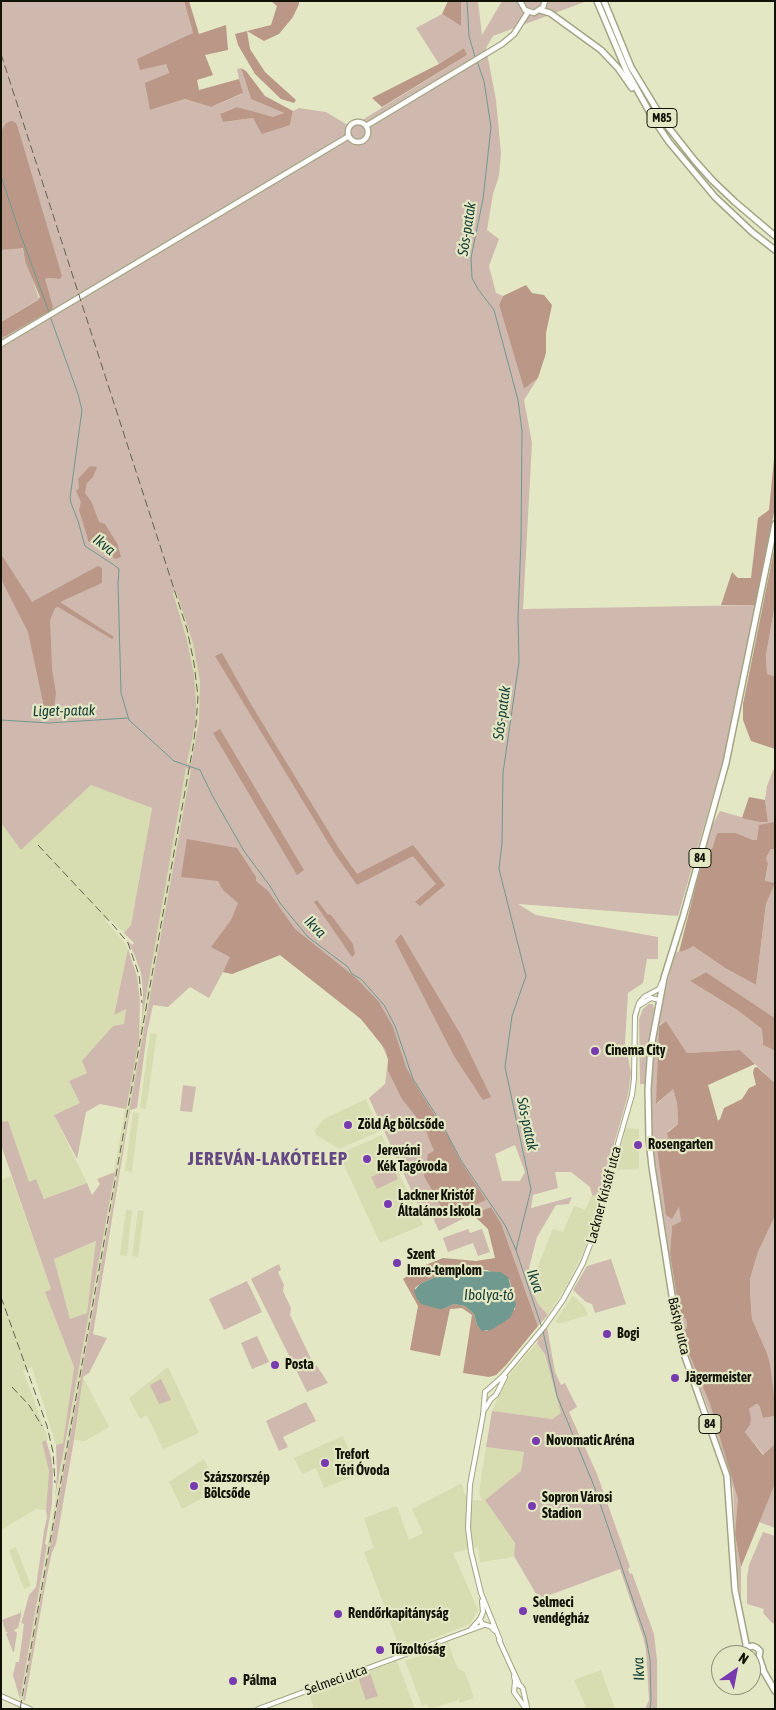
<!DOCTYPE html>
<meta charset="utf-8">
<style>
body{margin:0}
#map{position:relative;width:776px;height:1710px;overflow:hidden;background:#e4e7c4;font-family:"Asap Condensed",sans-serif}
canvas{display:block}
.frame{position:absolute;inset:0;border:2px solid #121307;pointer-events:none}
.north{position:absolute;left:711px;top:1645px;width:50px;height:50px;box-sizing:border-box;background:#e4e7c4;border:1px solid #909278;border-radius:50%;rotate:33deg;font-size:14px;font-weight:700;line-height:20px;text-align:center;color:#121307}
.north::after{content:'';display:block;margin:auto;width:18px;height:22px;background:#783aaf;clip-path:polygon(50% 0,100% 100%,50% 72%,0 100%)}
</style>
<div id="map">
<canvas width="776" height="1710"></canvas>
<div class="frame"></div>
<div class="north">N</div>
</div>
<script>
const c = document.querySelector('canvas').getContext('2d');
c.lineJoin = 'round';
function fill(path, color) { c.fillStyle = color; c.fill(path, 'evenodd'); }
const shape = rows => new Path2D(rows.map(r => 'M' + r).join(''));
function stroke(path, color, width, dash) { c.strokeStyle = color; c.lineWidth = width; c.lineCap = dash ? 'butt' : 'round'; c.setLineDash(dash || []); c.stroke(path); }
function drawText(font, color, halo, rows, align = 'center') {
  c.font = font + ' "Asap Condensed",sans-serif'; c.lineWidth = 4.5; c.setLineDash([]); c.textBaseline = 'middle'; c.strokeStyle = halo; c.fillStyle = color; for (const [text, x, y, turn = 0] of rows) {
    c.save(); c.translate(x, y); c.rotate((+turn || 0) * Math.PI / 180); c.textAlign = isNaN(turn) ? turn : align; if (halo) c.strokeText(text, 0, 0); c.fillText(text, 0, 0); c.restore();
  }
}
fill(shape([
 [177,591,193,643,200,682,200,713,191,764,187,763,195,719,194,675,187,640,173,592],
 [186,768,191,769,23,1699,21,1709,19,1709,21,1688,29,1649],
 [91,785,152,808,131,925,124,933,108,918,105,920,123,941,128,949,114,1014,127,1009,124,1024,87,1073,69,1081,80,1103,54,1115,87,1183,44,1199,36,1179,29,1183,8,1121,3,1122,1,1117,1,823,21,850],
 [150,1033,157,1034,146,1109,140,1108],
 [366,1099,380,1131,339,1149,315,1134,316,1132,314,1131,324,1119],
 [133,1112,139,1113,132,1172,125,1171],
 [626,1128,639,1129,639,1169,616,1170],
 [382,1135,423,1225,380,1243,339,1154],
 [11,1176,51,1289,45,1292,74,1367,63,1443,56,1445,32,1367,23,1370,48,1439,42,1442,49,1471,46,1510,36,1509,1,1530,1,1180],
 [592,1195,602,1196,585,1249,567,1285,548,1315,538,1304,532,1289,536,1280,534,1276,553,1229,563,1232,574,1206,585,1210],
 [126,1210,132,1210,127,1256,120,1255],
 [138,1210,144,1211,138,1257,132,1256],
 [97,1241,87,1314,70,1319,54,1259],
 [573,1296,584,1306,588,1315,558,1324,555,1321],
 [537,1343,544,1355,562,1413,552,1419,492,1411,504,1384,514,1369],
 [168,1367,199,1433,163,1449,147,1415,140,1419,129,1398],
 [83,1377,109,1427,85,1441,74,1440],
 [343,1436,359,1474,324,1488,316,1468,302,1474,294,1458],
 [486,1447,524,1452,521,1471,485,1500,515,1543,514,1556,508,1558,480,1562,478,1547,453,1553,478,1610,470,1624,401,1651,364,1552,374,1548,364,1518,397,1506,409,1540,423,1533,412,1509,460,1484,463,1486,464,1493,472,1500,482,1501,479,1492],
 [204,1459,218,1490,182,1509,169,1482],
 [16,1547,31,1586,24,1589,9,1550],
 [448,1642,455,1662,458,1669,465,1672,474,1698,460,1703,458,1697,458,1700,430,1709,427,1704,422,1706,412,1679,414,1678,412,1678,405,1661,423,1655,422,1652],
 [397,1661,415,1709,314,1709,309,1694],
 [601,1670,615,1709,587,1709,574,1680]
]), '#d8dcb1');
fill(shape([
 [1,1,184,1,193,33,166,64,169,74,150,110,185,99,211,107,242,94,237,69,241,68,251,99,284,113,273,118,237,107,220,114,223,122,253,118,290,125,293,111,299,108,326,112,351,127,467,55,464,48,439,64,416,28,442,14,461,26,461,1,478,1,482,35,502,1,587,1,493,36,486,48,496,100,501,153,499,176,493,194,487,230,499,239,489,266,496,293,503,296,499,305,524,389,538,378,524,400,532,443,523,609,755,605,732,729,678,916,518,904,536,915,658,937,658,959,647,959,643,983,628,993,625,1043,631,1072,628,1095,599,1196,592,1195,590,1187,571,1172,555,1172,558,1188,533,1195,531,1208,572,1197,569,1204,556,1205,537,1237,529,1268,536,1280,532,1290,538,1304,548,1315,538,1326,501,1223,491,1207,472,1214,439,1231,426,1203,418,1205,369,1098,385,1084,388,1059,381,1043,361,1019,280,955,232,974,223,972,209,998,190,987,168,1007,153,1005,147,1033,137,1108,130,1110,93,1334,107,1338,89,1373,83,1377,74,1440,56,1544,52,1552,47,1575,25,1701,23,1700,28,1669,191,769,186,768,142,1019,143,992,141,973,134,954,127,940,132,945,134,943,124,933,131,925,152,808,91,785,21,850,1,823,1,336,6,336,52,310,45,279,48,278,59,279,8,122,1,131],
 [176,591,193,643,200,682,199,720,191,764,187,763,195,725,196,703,194,675,187,640,173,593],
 [515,1145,525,1172,520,1181,502,1181,495,1154],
 [21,247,23,249,25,261,29,268,39,299,1,322,1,250],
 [775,605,775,678,774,676,767,674,766,655],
 [773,770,775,770,775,822,770,824,757,840,753,840,736,833,717,833,712,849,705,849,711,827,720,811,759,822,768,822,765,800,767,786],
 [771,849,775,849,775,1018,706,972,690,981,737,1010,762,1029,763,1045,775,1051,775,1083,740,1050,687,1053,666,1021,659,1025,657,1104,673,1088,677,1103,678,1124,668,1131,671,1149,669,1152,659,1148,672,1218,679,1207,680,1210,681,1221,672,1226,670,1254,680,1317,686,1319,687,1327,684,1332,687,1349,710,1404,739,1499,735,1534,741,1567,741,1603,737,1569,735,1534,733,1489,711,1416,684,1345,675,1307,654,1166,650,1107,651,1078,658,1022,675,951,679,952,693,946,725,968,756,985,766,904,774,884,765,882,768,865,766,858],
 [128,949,137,976,140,1000,139,1040,126,1109,100,1104,86,1112,77,1159,54,1115,80,1103,69,1081,87,1073,82,1061,113,1026,124,1024,126,1009,114,1015],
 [649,1004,653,1004,654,1009,647,1055,646,1084,640,1084,639,1019,643,1009],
 [183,1085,196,1087,192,1112,180,1111],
 [1,1117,3,1122,8,1121,29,1182,36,1179,44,1199,87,1183,92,1195,100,1184,97,1179,115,1172,55,1498,57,1475,56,1445,63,1443,74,1367,45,1292,51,1289,1,1145],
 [96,1241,87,1313,70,1319,54,1259],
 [393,1167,398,1179,377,1189,371,1177],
 [775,1216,775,1402,767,1353,752,1319,750,1292,750,1279,758,1252],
 [468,1229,470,1233,482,1229,490,1252,478,1256,473,1243,448,1252,443,1238],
 [611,1259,626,1304,595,1313,592,1304,586,1302,573,1290,587,1266],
 [279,1264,281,1270,278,1272,284,1285,283,1291,291,1308,290,1315,314,1365,317,1366,328,1383,307,1392,251,1279],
 [247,1281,262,1312,224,1330,209,1299],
 [547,1327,555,1372,561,1385,565,1383,577,1407,569,1412,597,1474,630,1567,628,1569,630,1574,632,1573,654,1634,657,1660,657,1709,645,1709,649,1700,646,1650,643,1637,620,1569,539,1599,514,1556,515,1543,485,1500,521,1471,524,1452,486,1447,492,1411,552,1419,561,1413,545,1355,537,1343,538,1339],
 [257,1336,269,1362,252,1369,241,1343],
 [161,1379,171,1400,159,1404,150,1385],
 [306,1402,316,1421,283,1437,288,1447,279,1451,266,1421],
 [756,1404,759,1405,763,1418,775,1416,775,1444,764,1455,745,1432,750,1425,749,1409],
 [46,1440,51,1457,53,1472,52,1504,45,1544,47,1545,20,1699,13,1675,16,1662,19,1662,24,1624,21,1623,23,1617,29,1595,36,1587,44,1531,47,1517,46,1510,49,1471,42,1442],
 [775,1484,775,1528,759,1522],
 [763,1532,775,1536,775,1624,772,1623,763,1613,764,1609,747,1604,747,1577,749,1565],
 [21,1609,21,1616,18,1628,14,1630,17,1633,14,1652,13,1652,6,1634,8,1632,6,1632,2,1620,20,1613],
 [370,1673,378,1696,366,1700,358,1677]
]), '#cfb9af');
fill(shape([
 [184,1,189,1,199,34,226,25,228,50,205,55,213,75,197,80,199,90,239,79,243,93,211,107,185,99,150,110,145,83,169,73,166,64,140,70,137,59,193,33],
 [266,1,299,1,299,4,293,17,279,34,264,41,247,31,250,49,265,72,296,100,294,103,281,99,255,74,238,45,235,34,271,25,277,6,272,2],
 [448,1,461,1,461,26,442,14],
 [464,48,467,55,382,107,372,98,439,64],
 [241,68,246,71,265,96,293,111,290,125,262,134,253,118,223,122,220,114,237,107,273,117,284,113,251,99],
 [11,121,15,122,17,125,62,276,60,279,48,278,45,279,53,307,52,310,6,336,2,337,1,322,38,300,40,297,25,261,23,248,1,250,1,131,6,123],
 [526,285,532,293,544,295,552,305,546,333,546,353,538,378,524,389,499,305,503,296],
 [775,449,775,508,755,605,721,605,732,572,738,578,751,578,758,518,769,510],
 [90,466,97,467,93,477,87,483,85,493,92,503,99,522,105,524,117,543,121,557,116,559,101,551,88,541,87,536,79,510,81,502,76,491,79,488,78,479],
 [775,545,775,605,766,655,767,674,774,676,775,678,775,749,751,741,743,720,743,704],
 [1,554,32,602,98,566,102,568,102,583,60,602,114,637,112,639,58,607,55,608,50,620,52,669,56,693,54,707,52,711,44,707,28,632,1,579],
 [222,653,252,706,338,847,357,874,413,845,445,885,420,906,415,902,436,884,413,856,357,885,335,854,215,656],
 [220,729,304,870,297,875,213,733],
 [749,797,765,800,768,822,759,822,742,818],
 [775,822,775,849,771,849,766,858,768,864,765,881,775,883,766,904,756,985,725,968,693,946,686,950,679,952,705,849,712,849,717,833,736,833,753,840,757,840,759,825],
 [187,839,237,848,256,877,256,881,268,891,295,929,356,978,379,1002,393,1027,406,1067,414,1082,449,1138,461,1162,486,1200,447,1217,424,1176,428,1154,434,1151,425,1128,402,1099,388,1071,388,1059,385,1049,361,1019,280,955,232,974,223,972,230,957,211,947,231,920,238,903,223,890,218,881,181,877],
 [317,900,328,915,330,914,353,944,355,954,352,957,314,902],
 [401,934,461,1035,491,1097,483,1100,454,1056,395,941],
 [706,972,775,1018,775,1051,763,1045,762,1029,737,1010,690,981],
 [666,1021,687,1053,740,1050,755,1064,708,1085,718,1121,720,1119,724,1108,742,1099,749,1088,756,1085,753,1073,754,1068,757,1067,775,1083,775,1216,758,1252,750,1279,750,1292,752,1319,767,1353,770,1364,775,1402,775,1416,763,1418,759,1405,756,1404,749,1409,751,1418,750,1425,745,1432,763,1455,775,1444,775,1484,741,1567,735,1534,738,1499,710,1404,687,1349,684,1332,687,1327,686,1319,680,1317,670,1254,672,1226,681,1221,679,1207,672,1219,666,1215,657,1148,670,1152,671,1149,667,1133,678,1124,677,1103,673,1089,656,1104,659,1026],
 [491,1207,501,1223,538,1326,506,1365,496,1375,489,1377,463,1373,472,1315,462,1308,450,1309,440,1356,410,1350,418,1306,403,1279,418,1268,443,1258,476,1261,495,1258,488,1229,472,1214],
 [462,1270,487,1270,509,1279,515,1300,515,1309,487,1331,483,1331,477,1325,474,1314,465,1306,454,1304,443,1309,415,1294,415,1288,420,1284,442,1274]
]), '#ba9787');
fill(shape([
 [462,1270,500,1272,508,1277,516,1305,510,1318,491,1330,482,1331,477,1325,474,1314,465,1306,454,1304,443,1309,439,1309,421,1304,417,1299,414,1291,420,1284,442,1274]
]), '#70998f');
stroke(shape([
 [467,1,469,36,475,57],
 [477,61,484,81,491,127,483,199,471,258,472,278,478,289,494,310,518,400,522,431,521,541,518,617,519,662,503,773,502,843,499,869,526,976,512,1016,505,1067,531,1189,516,1250],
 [1,176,20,233,49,312],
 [50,316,78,394,82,410,70,498,71,503,78,521,85,546,114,565,119,569,118,583,121,693,129,720,174,761,200,770,212,795,244,851,270,886,280,903,308,937,348,967,352,974,361,979,384,1005,395,1026,413,1079,443,1126,462,1162,505,1225,516,1250,542,1328],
 [1,720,49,723,128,718],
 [543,1331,557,1396,594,1486,646,1638,650,1660,651,1701,650,1709]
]), '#70998f', 1);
const tertiary = shape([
 [640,1005,651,998,660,1000],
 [485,1409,491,1399,496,1395,505,1377],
 [480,1619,482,1624,490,1626,495,1631],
 [471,1629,480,1619,483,1612,482,1601],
 [499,1640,520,1686],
 [500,1640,481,1593,471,1552,468,1528,470,1485,483,1415,485,1392,503,1376,544,1327,563,1300,583,1263,596,1229,607,1182,632,1095,634,1079,635,1016,639,1003,644,997,659,989,662,982],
 [514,1676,515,1681,514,1692,526,1709],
 [517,1685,521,1686,523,1689,527,1707],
 [1,1696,30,1709],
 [258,1709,484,1625]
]);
const secondary = shape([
 [520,1,525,10,534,13,543,7,545,1],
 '348 132a10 10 0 1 1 20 0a10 10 0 1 1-20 0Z',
 [366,126,502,44,514,34,528,12],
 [1,344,349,136]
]);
const primary = shape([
 [745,1651,746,1644,735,1590,727,1476,684,1354,675,1315,652,1167,649,1139,648,1089,651,1047,664,978,683,917,726,763,775,524],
 [745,1655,745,1651,748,1647,753,1646,757,1648,760,1651,759,1657,764,1672],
 [752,1661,757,1664,764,1672,775,1691]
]);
const trunk = shape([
 [597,1,626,70,654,120,669,142,715,197,752,232,775,250],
 [604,1,631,67,665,123,695,161,713,181,735,202,775,236],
 [540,10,550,13,601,50,618,68,632,88]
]);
stroke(tertiary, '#a2a583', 6);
stroke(secondary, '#a2a583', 7);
stroke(primary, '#a2a583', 8);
stroke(trunk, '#a2a583', 8);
stroke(tertiary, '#fff', 4);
stroke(secondary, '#fff', 4.5);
stroke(primary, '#fff', 5);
stroke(trunk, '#fff', 5);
stroke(shape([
 [1,54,187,629,194,663,198,697,196,724,193,747,20,1709],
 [38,845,114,926,128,943,139,975,142,1003],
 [1,1297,47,1426,53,1452,55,1483],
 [12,1387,29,1405,42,1426]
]), '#60624d', 1, [8, 4]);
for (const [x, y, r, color] of [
 [595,1051,5,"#783aaf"],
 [348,1125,5,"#783aaf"],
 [638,1145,5,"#783aaf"],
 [367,1159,5,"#783aaf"],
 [388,1204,5,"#783aaf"],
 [397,1263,5,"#783aaf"],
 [607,1334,5,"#783aaf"],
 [275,1365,5,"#783aaf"],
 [675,1378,5,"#783aaf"],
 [536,1441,5,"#783aaf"],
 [325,1463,5,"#783aaf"],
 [194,1486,5,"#783aaf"],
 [532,1506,5,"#783aaf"],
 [523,1611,5,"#783aaf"],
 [338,1614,5,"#783aaf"],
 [380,1650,5,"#783aaf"],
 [233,1681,5,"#783aaf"]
]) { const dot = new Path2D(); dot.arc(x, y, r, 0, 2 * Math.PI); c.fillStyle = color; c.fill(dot); stroke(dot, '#e4e7c4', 2); }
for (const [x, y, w] of [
 [662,118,30],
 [700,858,22],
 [710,1424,22]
]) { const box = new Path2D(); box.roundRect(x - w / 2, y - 9.5, w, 19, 4); c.fillStyle = '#e4e7c4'; c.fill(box); stroke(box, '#121307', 1); }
drawText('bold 12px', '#121307', null, [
 ["M85",662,118],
 ["84",700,858],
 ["84",710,1424]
]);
drawText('bold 14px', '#121307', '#e4e7c4', [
 ["Cinema City",605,1051],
 ["Zöld Ág bölcsőde",358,1125],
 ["Rosengarten",648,1145],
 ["Jereváni",377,1151],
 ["Kék Tagóvoda",377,1167],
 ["Lackner Kristóf",398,1196],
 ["Általános Iskola",398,1212],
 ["Szent",407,1255],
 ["Imre-templom",407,1271],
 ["Bogi",617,1334],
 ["Posta",285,1365],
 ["Jägermeister",685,1378],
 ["Novomatic Aréna",546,1441],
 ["Trefort",335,1455],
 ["Téri Óvoda",335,1471],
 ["Százszorszép",204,1478],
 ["Bölcsőde",204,1494],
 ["Sopron Városi",542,1498],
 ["Stadion",542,1514],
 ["Selmeci",533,1603],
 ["vendégház",533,1619],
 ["Rendőrkapitányság",348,1614],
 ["Tűzoltóság",390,1650],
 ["Pálma",243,1681]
], 'left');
drawText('14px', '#121307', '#e4e7c4', [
 ["Lackner Kristóf utca",604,1195,-75],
 ["Bástya utca",679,1326,77],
 ["Selmeci utca",336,1680,-20]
]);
drawText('italic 15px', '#153d35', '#e4e7c4', [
 ["Sós-patak",467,229,-81],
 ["Ikva",104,545,38],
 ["Liget-patak",64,711,-1],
 ["Sós-patak",502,713,-82],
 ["Ikva",315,927,45],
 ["Sós-patak",527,1124,78],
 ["Ikva",535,1281,70],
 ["Ibolya-tó",489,1295],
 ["Ikva",639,1669,-93]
]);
c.letterSpacing = '1px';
drawText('bold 19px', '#644783', '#e4e7c4', [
 ["JEREVÁN-LAKÓTELEP",268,1159]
]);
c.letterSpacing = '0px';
</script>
